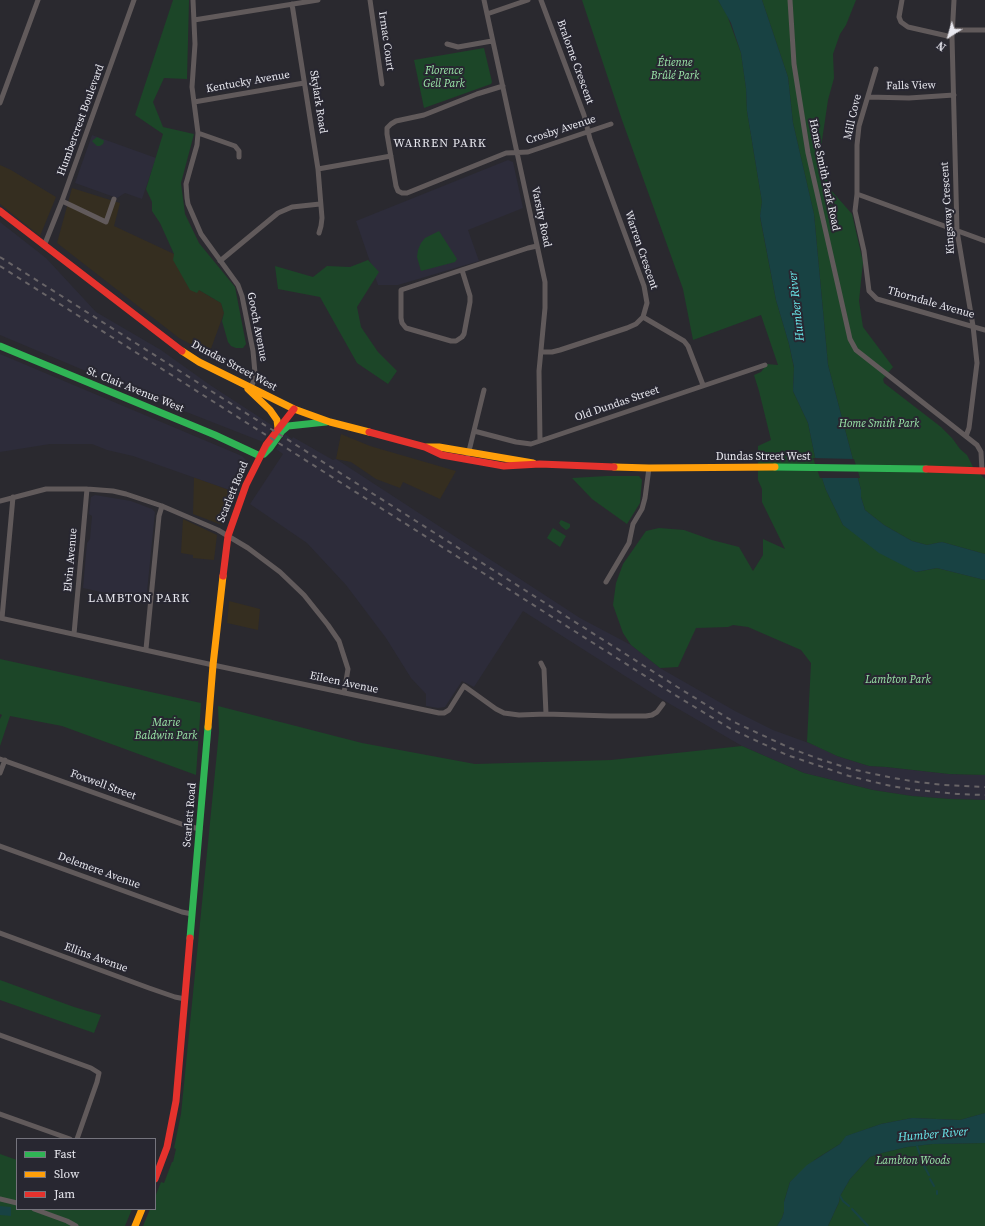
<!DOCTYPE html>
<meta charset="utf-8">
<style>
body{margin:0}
#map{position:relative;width:985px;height:1226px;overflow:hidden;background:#2a292f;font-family:"Source Serif 4",serif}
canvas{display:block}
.legend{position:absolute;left:16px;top:1138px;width:140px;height:72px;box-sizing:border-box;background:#282731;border:1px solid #75747d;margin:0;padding:5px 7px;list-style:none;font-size:12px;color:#e8e8ef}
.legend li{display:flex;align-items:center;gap:8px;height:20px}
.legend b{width:20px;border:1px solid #75747d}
.north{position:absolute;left:929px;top:16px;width:40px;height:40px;-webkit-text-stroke:3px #282731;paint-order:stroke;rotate:217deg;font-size:11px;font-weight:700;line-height:16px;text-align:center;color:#e8e8ef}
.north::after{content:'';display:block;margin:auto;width:14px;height:18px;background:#e8e8ef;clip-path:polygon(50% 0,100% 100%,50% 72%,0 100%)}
</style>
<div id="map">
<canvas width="985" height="1226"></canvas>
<ul class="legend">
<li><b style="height:5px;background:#30b455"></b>Fast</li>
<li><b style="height:5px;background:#ff9f0a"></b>Slow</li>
<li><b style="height:5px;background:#e5322d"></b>Jam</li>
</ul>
<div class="north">N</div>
</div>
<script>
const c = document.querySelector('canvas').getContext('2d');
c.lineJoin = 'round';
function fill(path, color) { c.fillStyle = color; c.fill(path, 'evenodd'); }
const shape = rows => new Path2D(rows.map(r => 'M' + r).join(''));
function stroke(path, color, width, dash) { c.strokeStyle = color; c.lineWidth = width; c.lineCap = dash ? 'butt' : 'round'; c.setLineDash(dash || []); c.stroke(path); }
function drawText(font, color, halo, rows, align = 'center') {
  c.font = font + ' "Source Serif 4",serif'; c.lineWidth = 4; c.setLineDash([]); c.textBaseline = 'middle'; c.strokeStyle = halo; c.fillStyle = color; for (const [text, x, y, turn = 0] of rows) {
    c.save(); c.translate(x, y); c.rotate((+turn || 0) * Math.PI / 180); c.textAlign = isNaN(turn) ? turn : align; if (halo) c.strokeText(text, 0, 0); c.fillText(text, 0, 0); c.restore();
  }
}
fill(shape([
 [0,165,11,170,56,197,40,236,0,204],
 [72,188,120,203,114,226,174,254,174,260,199,290,221,303,224,313,209,354,179,338,57,243],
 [341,434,370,446,456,471,440,499,403,482,400,488,376,479,351,462,336,459],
 [194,477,235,492,222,525,193,514],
 [183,519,217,535,214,560,193,558,193,555,181,553],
 [229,601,260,609,258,630,227,623]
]), '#352e20');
fill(shape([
 [92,135,156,158,142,199,125,193,117,198,75,183],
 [508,160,513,162,523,208,468,230,479,261,398,285,378,285,356,221],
 [0,222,46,258,96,312,161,350,210,385,273,426,263,442,138,393,0,335],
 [0,354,242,456,247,461,247,466,235,492,133,456,107,450,92,444,50,444,0,452],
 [285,434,292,439,293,437,333,460,336,459,580,618,631,645,660,668,735,711,773,730,817,746,837,756,869,766,886,767,949,774,985,775,985,800,950,799,912,796,873,790,804,773,742,746,658,697,523,611,474,687,462,681,445,707,438,708,426,706,426,694,411,678,386,638,346,585,307,543,250,504,283,454,276,449],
 [95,495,131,501,152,509,155,512,146,602,83,588,87,543,90,539,92,516,89,514,91,497]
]), '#2d2c3a');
fill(shape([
 [173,0,189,0,187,79,164,78,153,102,163,127,194,134,181,183,185,214,199,243,235,287,246,344,243,348,236,348,231,346,228,342,222,321,224,313,221,303,199,290,197,293,190,290,173,260,174,254,160,223,152,211,152,202,146,189,163,134,135,115],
 [582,0,718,0,727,15,741,53,746,88,747,111,762,202,760,217,776,300,789,344,794,368,793,391,808,423,815,457,826,490,843,525,916,572,937,568,985,580,985,775,949,774,886,767,869,766,837,756,807,742,811,663,801,650,748,627,733,625,728,627,696,628,678,667,660,668,631,645,623,633,613,605,616,583,623,564,646,531,659,528,684,530,712,540,739,547,753,571,763,555,763,539,785,549,762,502,762,489,758,480,758,446,771,440,759,391,754,375,761,372,767,364,778,365,761,315,693,340,683,289,622,120],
 [762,0,856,0,846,25,840,34,833,54,834,78,828,100,821,147,825,173,830,189,852,214,863,262,859,301,863,327,893,367,883,379,884,383,941,427,952,438,960,449,967,455,973,467,985,479,985,554,942,542,927,545,912,541,884,525,865,510,861,497,861,490,828,365,814,214,793,123,788,77],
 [484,48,492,82,491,84,424,108,414,60],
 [97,137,103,140,104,141,103,144,100,146,97,146,92,141],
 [439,231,457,259,455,262,421,271,417,257,418,250,421,243,425,238],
 [368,260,379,272,357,307,361,327,378,352,397,371,388,384,357,363,320,297,278,289,275,266,313,277,327,266,350,267],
 [607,476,639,476,642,480,640,503,627,524,592,499,572,478],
 [561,520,570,524,570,527,568,529,566,530,561,526,559,523],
 [553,528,566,536,560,547,547,538],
 [0,659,201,703,196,775,62,726,10,716,0,746,0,719,2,715,0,714],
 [218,706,362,743,475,764,611,760,742,746,804,773,873,790,912,796,950,799,985,800,985,1113,960,1120,912,1118,881,1124,847,1136,840,1144,816,1159,790,1182,784,1202,784,1212,782,1218,777,1226,143,1226,150,1209,155,1209,155,1197,161,1182,164,1183,172,1162,173,1162,176,1149,174,1148,181,1114,219,732],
 [0,980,74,1007,101,1015,94,1033,0,1000],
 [985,1143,985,1226,828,1226,839,1202,840,1196,850,1179,870,1157,882,1153,907,1147,932,1144],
 [0,1154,17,1160,17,1209,132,1209,125,1226,0,1226]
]), '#1c4628');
fill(shape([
 [718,0,762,0,788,77,793,123,814,214,828,365,861,490,861,497,865,510,884,525,912,541,927,545,942,542,985,554,985,580,937,568,916,572,879,553,843,525,826,490,815,457,808,423,793,391,794,367,789,344,776,300,760,216,762,202,747,111,746,88,741,53,731,23],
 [985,1113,985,1143,932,1144,907,1147,882,1153,870,1157,850,1179,840,1196,839,1202,828,1226,777,1226,782,1218,784,1212,784,1202,790,1182,807,1165,840,1144,846,1136,881,1124,912,1118,960,1120],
 [0,1206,11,1207,11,1216,0,1215]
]), '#184243');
fill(shape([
 [813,458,854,459,860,478,820,478]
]), '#2a292f');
stroke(shape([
 [917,1146,923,1164,929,1175],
 [930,1179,934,1186],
 [937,1191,937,1194],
 [840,1196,843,1201,849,1206],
 [852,1209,868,1226]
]), '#184243', 2);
stroke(shape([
 [193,0,195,44,192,87,198,133,197,145,186,184,187,198,188,204,201,234,238,285,242,296,253,351,255,373,255,378,251,387],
 [370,0,382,84],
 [484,0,545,282,545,308,539,371,540,441],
 [790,0,794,64,808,153,850,339,856,350,977,445,981,452,982,471],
 [902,0,899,17,901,22,908,27,952,37],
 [954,0,952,37,957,231,973,326,977,363,969,428,966,436],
 [292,4,318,169,322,218,321,226,319,233],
 [487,14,528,0],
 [194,20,318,0],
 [952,30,985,30],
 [447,44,458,47,492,41],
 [876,69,859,126,857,145,857,194,855,211,864,251,869,291,877,299,985,330],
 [503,86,477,94,424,115,396,121,391,124,387,128,387,134,396,186,398,191,402,193,407,193,506,153,528,152,611,124],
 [868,97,909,98,954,95],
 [194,102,304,83],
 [0,103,38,0],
 [198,133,235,146,239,151,239,157],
 [318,169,391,156],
 [857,194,985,241],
 [62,201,106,222,114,199],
 [44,246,62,201,134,0],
 [220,261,278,213,292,207,320,204],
 [462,270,470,296,470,302,464,334,462,337,456,341,451,341,406,328,402,323,401,318,401,290,528,248,537,246],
 [643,317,684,341,688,346,703,385],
 [541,352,552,352,560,350,627,328,636,324,643,317,647,303,644,286,590,139,584,115,541,0],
 [474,431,516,442,531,444,765,365],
 [468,455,484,390],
 [0,501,46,489,87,489,113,491,126,494,162,506,218,530,248,548,280,572,304,595,328,625,339,641,348,669,344,693],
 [606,582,629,543,633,524,642,509,645,498,649,468],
 [0,618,213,665,439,713,444,713,449,710,464,686,496,709,504,713,519,715,546,714,610,716,646,716,652,715,657,712,663,704],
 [2,618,13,497],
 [74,634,87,489],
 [146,649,159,516,162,506],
 [541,663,544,669,546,714],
 [0,759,187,826,200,829],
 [0,773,5,760],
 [0,846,182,912,192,914],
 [0,933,149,988,175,997,185,999],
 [0,1035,91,1068,99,1073,97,1082,77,1139],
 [0,1114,70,1139],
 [0,1199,17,1203],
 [34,1209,67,1221,76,1226]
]), '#615a5b', 5);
stroke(shape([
 [0,346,215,435,260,456],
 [264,454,270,448,282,431,288,426,326,422],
 [775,467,926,469],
 [190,938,208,727]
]), '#30b455', 7);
stroke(shape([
 [182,351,199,362,294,409,330,422,369,432],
 [248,389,270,410,277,420,278,428],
 [427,447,439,447,533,463],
 [614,467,649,468,775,467],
 [208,727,213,665,223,576],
 [135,1226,142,1209]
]), '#ff9f0a', 7);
stroke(shape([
 [0,211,182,351],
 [369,432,425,447,442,455,504,466,540,464,614,467],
 [926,469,985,471],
 [223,576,228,536,246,485,266,445,294,409],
 [155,1179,167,1147,176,1101,190,938]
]), '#e5322d', 7);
stroke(shape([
 [0,257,679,688,734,722,790,748,819,759,851,769,893,778,918,782,944,785,985,787],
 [0,266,675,695,731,729,787,755,849,776,891,786,917,790,957,794,985,795]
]), '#686467', 2, [5, 5]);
drawText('11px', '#e8e8ef', '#282731', [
 ["Irmac Court",386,41,82],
 ["Bralorne Crescent",575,62,70],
 ["Kentucky Avenue",248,82,-10],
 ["Falls View",911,86,-1],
 ["Skylark Road",318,102,81],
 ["Mill Cove",853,117,-77],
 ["Humbercrest Boulevard",81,120,-70],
 ["Crosby Avenue",561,130,-18],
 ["Home Smith Park Road",824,175,78],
 ["Kingsway Crescent",948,208,-94],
 ["Varsity Road",541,217,78],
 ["Warren Crescent",641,250,71],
 ["Thorndale Avenue",931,303,16],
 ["Gooch Avenue",257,327,79],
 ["Dundas Street West",234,366,28],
 ["St. Clair Avenue West",135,390,22],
 ["Old Dundas Street",617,404,-19],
 ["Dundas Street West",763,457],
 ["Scarlett Road",233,492,-68],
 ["Elvin Avenue",71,560,-85],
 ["Eileen Avenue",344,683,12],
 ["Foxwell Street",103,785,20],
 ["Scarlett Road",190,815,-85],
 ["Delemere Avenue",99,871,20],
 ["Ellins Avenue",96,958,20]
]);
drawText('italic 11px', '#9be6a9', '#282731', [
 ["Étienne",675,63],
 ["Brûlé Park",675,76],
 ["Florence",444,71],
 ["Gell Park",444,84],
 ["Home Smith Park",879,424],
 ["Lambton Park",898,680],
 ["Marie",166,723],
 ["Baldwin Park",166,736],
 ["Lambton Woods",913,1161]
]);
c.letterSpacing = '1px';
drawText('12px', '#e8e8ef', '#282731', [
 ["WARREN PARK",440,144],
 ["LAMBTON PARK",139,599]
]);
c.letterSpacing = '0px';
drawText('italic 12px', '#6beaed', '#282731', [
 ["Humber River",797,306,-96],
 ["Humber River",933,1135,-5]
]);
</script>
